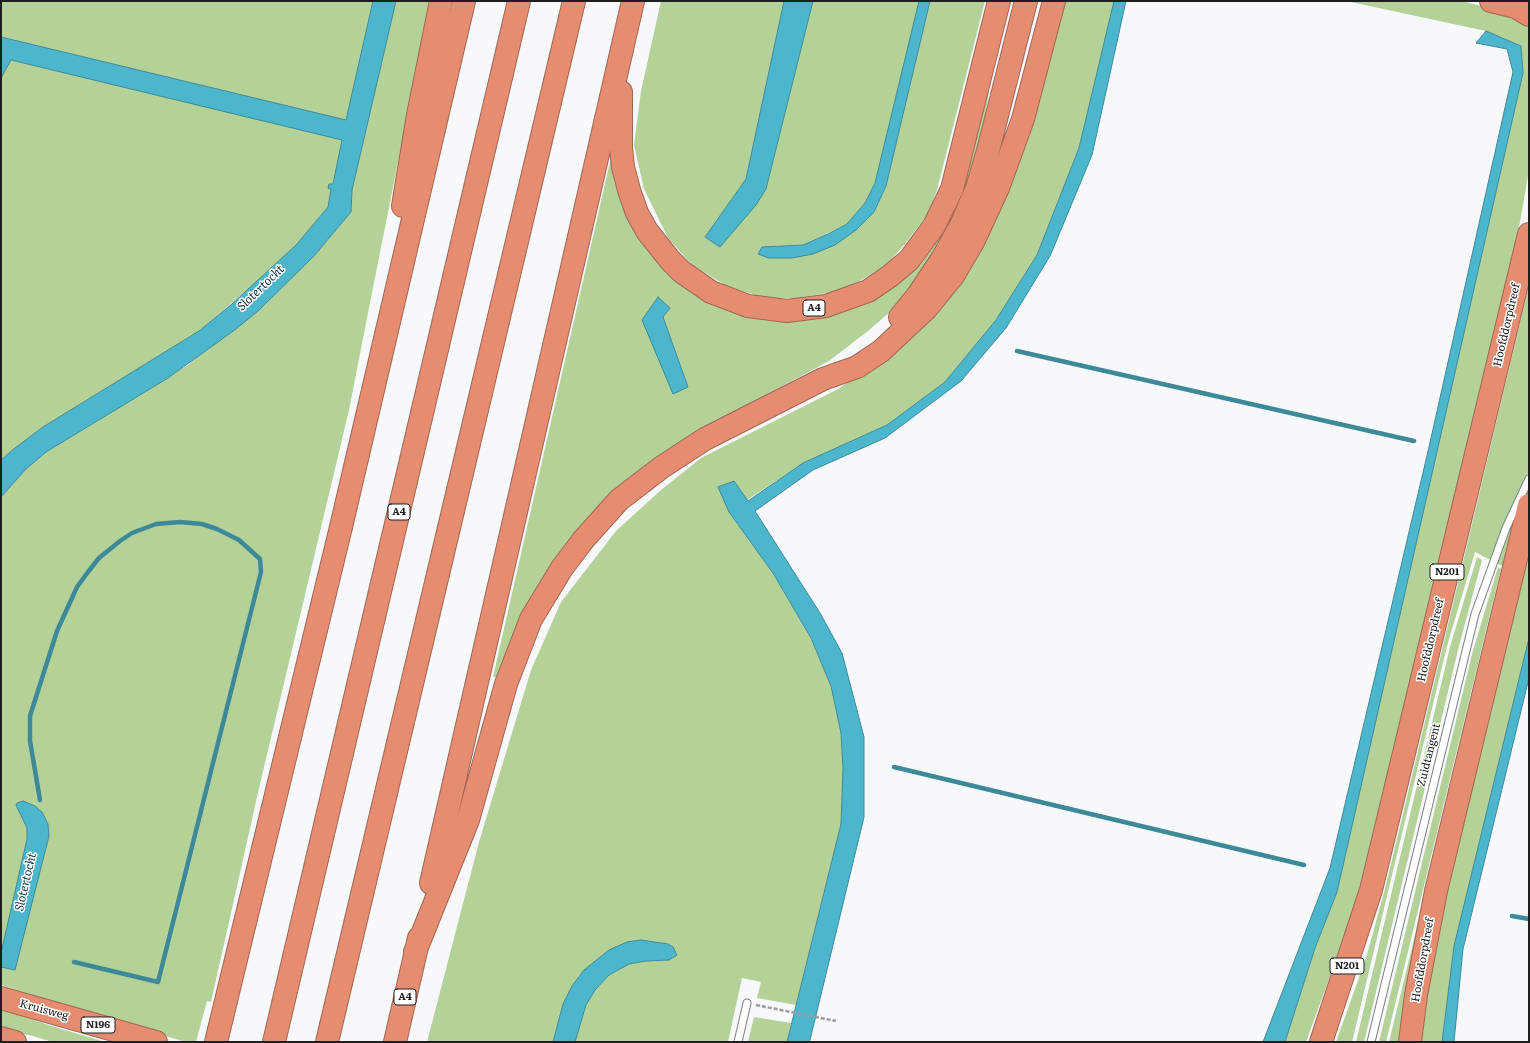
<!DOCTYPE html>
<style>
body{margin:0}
#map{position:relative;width:1530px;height:1043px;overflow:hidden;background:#f6f8fb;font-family:Literata,serif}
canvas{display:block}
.frame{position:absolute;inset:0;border:2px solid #1d1e1f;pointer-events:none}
</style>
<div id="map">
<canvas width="1530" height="1043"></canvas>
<div class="frame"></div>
</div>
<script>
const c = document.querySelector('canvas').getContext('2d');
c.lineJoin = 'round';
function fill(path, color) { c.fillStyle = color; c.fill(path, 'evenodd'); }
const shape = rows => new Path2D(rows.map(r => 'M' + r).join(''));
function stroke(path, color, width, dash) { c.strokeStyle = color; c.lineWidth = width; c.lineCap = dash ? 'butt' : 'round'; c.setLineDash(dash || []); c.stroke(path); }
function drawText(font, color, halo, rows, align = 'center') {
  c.font = font + ' Literata,serif'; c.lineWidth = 3; c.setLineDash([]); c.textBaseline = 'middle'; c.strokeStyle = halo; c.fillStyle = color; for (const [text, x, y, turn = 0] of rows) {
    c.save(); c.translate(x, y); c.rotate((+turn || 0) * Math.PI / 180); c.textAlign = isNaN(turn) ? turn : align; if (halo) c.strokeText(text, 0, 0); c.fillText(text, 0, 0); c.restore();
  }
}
fill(shape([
 [1,1,373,1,346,120,1,37],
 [396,1,430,1,368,313,349,410,260,784,211,1002,207,1001,196,1042,186,1042,121,1023,1,985,1,967,14,970,49,836,21,802,17,802,19,812,27,828,27,839,1,953,1,497,26,469,46,452,188,365,314,256,351,212,352,190],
 [661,1,784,1,746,179,706,236,766,189,813,1,919,1,875,183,865,203,847,224,803,245,762,247,758,254,769,258,792,258,874,212,886,186,930,1,985,1,937,190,928,214,905,244,887,264,858,282,833,292,797,298,765,298,727,286,692,265,668,238,644,189,634,145,641,91],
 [1061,1,1114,1,1079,148,1037,255,996,320,945,382,887,425,803,463,729,512,773,573,811,638,831,686,841,733,843,768,841,824,796,1005,757,998,761,982,742,978,728,1042,575,1042,586,1005,595,990,609,975,629,964,646,961,668,960,677,954,673,951,672,946,668,944,627,942,604,954,579,976,563,1004,553,1042,427,1042,479,842,531,670,561,602,616,531,661,490,701,458,838,389,903,343,944,300],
 [1346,1,1461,1,1498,10,1526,21,1529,26,1529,170,1520,222,1361,891,1306,1042,1285,1042,1315,948,1337,892,1523,73,1521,46,1486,31],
 [11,60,342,139,333,185,328,188,331,189,328,207,296,245,259,280,199,331,43,427,1,460,1,78],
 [982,91,989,91,978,164,941,249,897,306,868,331,829,361,693,434,653,459,617,488,501,678,493,677,612,153,665,264,803,315,925,248],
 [658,297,670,308,663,317,688,387,673,394],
 [1529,285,1529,470,1402,1042,1389,1042,1504,567,1475,552,1447,646,1352,1042,1336,1042,1366,958,1385,889],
 [1529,540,1529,638,1454,946,1442,1042,1417,1042,1423,987],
 [1477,557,1482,560,1458,650,1364,1042,1356,1042,1450,647],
 [1498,567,1501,569,1386,1042,1379,1042,1472,654],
 [1,1009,55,1027,105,1042,53,1042,1,1027],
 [754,1017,791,1023,787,1042,748,1042]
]), '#b4d298');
const water = shape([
 [373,1,396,1,352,190,351,212,314,256,258,311,236,329,168,378,46,452,26,469,1,497,1,460,15,448,43,427,199,331,232,304,296,245,328,207,331,189,328,188,329,184,333,184,342,140,11,60,1,78,1,37,346,120,373,1],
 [784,1,813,1,766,189,756,205,720,247,705,237,746,179,784,1],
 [919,1,930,1,886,186,874,212,856,230,835,245,813,254,792,258,769,258,758,254,762,247,803,245,828,234,847,224,865,203,875,183,919,1],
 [1114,1,1126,1,1092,155,1050,256,1006,328,961,381,885,438,813,470,755,511,820,613,842,653,864,737,864,817,810,1040,809,1042,787,1042,841,824,843,768,841,733,831,686,811,638,773,573,729,512,718,487,734,481,748,501,803,463,887,425,945,382,996,320,1037,255,1079,148,1114,1],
 [1486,31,1521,46,1523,73,1337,892,1315,948,1285,1042,1263,1042,1330,868,1429,447,1513,72,1507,49,1476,43,1486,31],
 [658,297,670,308,663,317,688,387,673,394,642,320,658,297],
 [1529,638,1529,678,1463,949,1454,1042,1442,1042,1454,946,1529,638],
 [23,801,35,806,42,812,48,824,49,836,15,970,1,967,1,953,27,839,27,828,16,805,17,803,23,801],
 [641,940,668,944,673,947,677,955,669,960,646,961,629,964,609,975,595,990,586,1005,575,1042,553,1042,563,1004,572,986,584,970,609,950,627,942,641,940]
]);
fill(water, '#4cb7cc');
stroke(water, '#3e8998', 1);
stroke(shape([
 [1017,351,1414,441],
 [894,767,1304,865],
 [40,800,30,741,30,716,57,631,77,587,88,572,99,558,120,541,132,533,156,524,180,522,202,524,217,529,239,540,260,559,261,572,158,982,74,962],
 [1512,916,1529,919]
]), '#3e8998', 4.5);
const lane = shape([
 [738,1042,747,1003],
 [1371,1042,1475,614,1506,528,1529,479]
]);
const highway = shape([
 [1491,1,1516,7,1529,15],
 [621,92,621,148,623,167,629,190,637,213,647,231,670,260,682,272,711,292,748,306,787,311,826,306,868,291,890,276,909,260,934,226,952,189,999,1],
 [403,206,418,115,441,1],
 [900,317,918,295,942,259,961,225,977,188,989,147,1026,1],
 [431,883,633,1],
 [415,952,468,820,506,684,531,619,562,568,584,539,619,500,662,467,705,439,823,379,857,367,881,351,926,309,953,276,974,240,998,188,1023,119,1054,1],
 [1,998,156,1042],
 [1,1038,15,1042],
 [216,1042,341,527,464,1],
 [274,1042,519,1],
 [327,1042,574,1],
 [395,1042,419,938],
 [1321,1042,1371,890,1529,234],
 [1410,1042,1416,995,1436,891,1529,505]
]);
stroke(lane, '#7d7f81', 9);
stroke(highway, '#a06654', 24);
stroke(shape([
 [756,1005,836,1021]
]), '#999b9d', 2.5, [4, 2]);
stroke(lane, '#fff', 7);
stroke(highway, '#e68d71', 22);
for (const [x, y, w] of [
 [814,308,22],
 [399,512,22],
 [1447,572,34],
 [1347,966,34],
 [405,997,22],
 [98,1025,34]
]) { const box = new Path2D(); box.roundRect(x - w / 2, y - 8, w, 16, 3); c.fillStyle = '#fff'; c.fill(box); stroke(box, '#1d1e1f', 1); }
drawText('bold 10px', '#1d1e1f', null, [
 ["A4",814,308],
 ["A4",399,512],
 ["N201",1447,572],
 ["N201",1347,966],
 ["A4",405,997],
 ["N196",98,1025]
]);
drawText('11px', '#1d1e1f', '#fff', [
 ["Hoofddorpdreef",1507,325,-77],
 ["Hoofddorpdreef",1431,640,-77],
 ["Zuidtangent",1429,755,-76],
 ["Hoofddorpdreef",1423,960,-80],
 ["Kruisweg",44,1010,15]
]);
drawText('italic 12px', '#00323a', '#fff', [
 ["Slotertocht",261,288,-44],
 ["Slotertocht",26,882,-77]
]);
</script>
